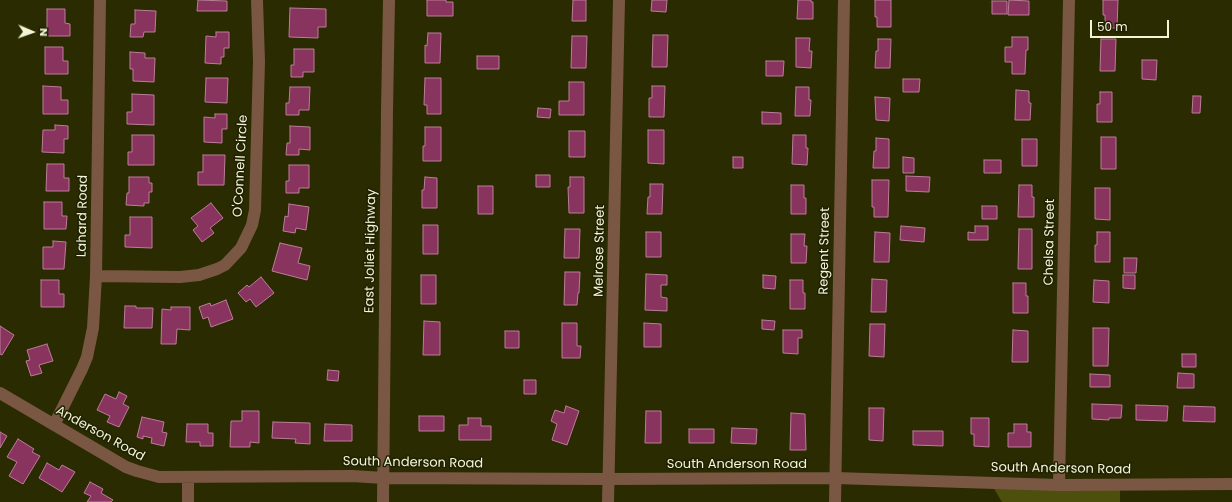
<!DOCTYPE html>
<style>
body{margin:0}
#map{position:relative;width:1232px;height:502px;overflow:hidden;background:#2a2b00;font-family:Poppins,sans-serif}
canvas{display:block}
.north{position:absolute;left:12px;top:12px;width:40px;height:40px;-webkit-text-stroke:3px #202102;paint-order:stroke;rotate:92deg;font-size:11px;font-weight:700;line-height:16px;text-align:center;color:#f2f5d6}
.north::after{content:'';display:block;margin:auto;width:14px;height:18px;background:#f2f5d6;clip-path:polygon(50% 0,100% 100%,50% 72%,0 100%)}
.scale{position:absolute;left:1090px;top:20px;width:79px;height:18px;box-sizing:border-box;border:2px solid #f2f5d6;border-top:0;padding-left:5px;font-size:12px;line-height:14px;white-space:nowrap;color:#f2f5d6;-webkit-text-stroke:3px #202102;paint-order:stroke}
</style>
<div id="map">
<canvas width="1232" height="502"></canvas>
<div class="north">N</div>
<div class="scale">50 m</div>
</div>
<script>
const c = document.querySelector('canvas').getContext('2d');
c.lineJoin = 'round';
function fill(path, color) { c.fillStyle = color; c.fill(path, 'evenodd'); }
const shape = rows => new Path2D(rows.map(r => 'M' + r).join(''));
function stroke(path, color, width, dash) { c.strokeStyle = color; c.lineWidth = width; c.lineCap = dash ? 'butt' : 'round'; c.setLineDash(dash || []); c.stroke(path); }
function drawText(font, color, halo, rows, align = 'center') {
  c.font = font + ' Poppins,sans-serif'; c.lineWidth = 3; c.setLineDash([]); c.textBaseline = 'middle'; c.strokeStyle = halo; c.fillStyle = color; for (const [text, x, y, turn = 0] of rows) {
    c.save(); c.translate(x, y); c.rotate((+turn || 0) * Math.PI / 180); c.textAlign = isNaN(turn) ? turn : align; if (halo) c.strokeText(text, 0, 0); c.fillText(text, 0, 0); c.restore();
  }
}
fill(shape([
 [993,487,1120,488,1120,502,1002,502]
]), '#4d4f0d');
const building = shape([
 [198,0,227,1,227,11,197,11,198,0],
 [427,0,446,0,446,2,453,2,453,16,427,16,427,0],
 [573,0,586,0,586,21,572,21,573,0],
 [652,0,667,0,666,12,651,11,652,0],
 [798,0,811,0,811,2,813,2,813,19,797,19,798,0],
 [875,0,891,0,891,27,877,27,877,17,875,17,875,0],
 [1009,0,1029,1,1029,15,1008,15,1009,0],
 [1103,0,1118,0,1117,28,1105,28,1105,15,1103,15,1103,0],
 [992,1,1007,1,1007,14,992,14,992,1],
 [290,8,326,9,326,27,318,27,318,38,289,37,290,8],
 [47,9,65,9,65,23,70,24,70,36,47,36,47,9],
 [135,10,156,11,155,32,144,32,143,37,130,37,131,24,135,24,135,10],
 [216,32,229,32,229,48,224,48,224,57,221,57,221,64,205,63,206,36,216,37,216,32],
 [428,33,441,33,440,63,425,63,425,45,427,46,428,33],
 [653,35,668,35,667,67,652,67,653,35],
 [572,36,587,36,586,68,571,68,572,36],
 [1012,37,1028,37,1028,50,1026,50,1025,74,1012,74,1012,62,1005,62,1005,47,1012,47,1012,37],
 [796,38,810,38,809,51,812,51,811,68,796,67,796,38],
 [878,39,891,39,890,68,875,68,876,51,878,51,878,39],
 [1101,39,1116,39,1115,71,1100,71,1101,39],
 [45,47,63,47,63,61,68,61,68,74,45,74,45,47],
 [294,49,314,49,314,72,303,72,303,77,291,77,291,65,294,65,294,49],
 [130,52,145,53,145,58,155,58,154,82,133,81,133,69,130,69,130,52],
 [477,56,499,56,499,69,477,69,477,56],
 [1142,60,1157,60,1156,80,1142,79,1142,60],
 [766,61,784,61,783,76,766,76,766,61],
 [206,78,228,78,227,103,205,102,206,78],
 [425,78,441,78,441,114,427,114,427,105,424,105,425,78],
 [903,79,920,79,919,92,903,92,903,79],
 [569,82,584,82,584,115,559,115,559,101,569,101,569,82],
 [43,86,61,87,61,100,68,100,68,114,43,114,43,86],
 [652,86,665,86,664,117,649,117,649,98,652,98,652,86],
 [290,87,310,87,309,110,299,110,299,115,286,115,286,103,289,103,290,87],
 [796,87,809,87,809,100,811,100,810,116,795,116,796,87],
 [1016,90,1029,91,1029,103,1031,103,1030,120,1015,120,1016,90],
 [1100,92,1112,92,1112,122,1097,122,1097,104,1100,104,1100,92],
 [132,94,154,95,154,125,127,124,127,112,132,112,132,94],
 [1193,96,1201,96,1200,113,1192,113,1193,96],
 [875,97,890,98,889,121,876,120,875,97],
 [538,108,551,109,550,118,537,117,538,108],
 [762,112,781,113,781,124,762,124,762,112],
 [215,114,227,114,227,129,222,129,222,143,204,142,204,117,215,118,215,114],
 [55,125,68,126,68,139,64,139,64,153,42,152,43,130,55,130,55,125],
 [290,126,310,127,310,150,299,149,299,155,286,155,287,143,290,143,290,126],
 [425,127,441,127,441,161,423,161,423,146,425,146,425,127],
 [648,130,664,130,664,164,648,163,648,130],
 [569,131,585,131,585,157,569,157,569,131],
 [132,135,154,135,154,165,128,165,128,152,132,152,132,135],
 [793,135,806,135,806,148,808,148,807,165,792,164,793,135],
 [1101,137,1116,137,1116,169,1101,169,1101,137],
 [876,138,889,139,889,168,873,168,874,151,876,151,876,138],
 [1022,139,1037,139,1037,166,1022,166,1022,139],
 [203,155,225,155,224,185,198,185,198,172,203,172,203,155],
 [733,157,743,157,743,168,733,168,733,157],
 [903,157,914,158,914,173,903,173,903,157],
 [984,160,1001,160,1001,173,984,173,984,160],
 [47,164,64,164,64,178,69,178,69,191,46,191,47,164],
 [289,165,309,165,309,188,299,188,299,193,286,193,286,181,289,181,289,165],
 [536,175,550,175,550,187,536,187,536,175],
 [906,176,930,177,929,192,906,191,906,176],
 [129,177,149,177,149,183,152,183,152,192,149,192,149,203,144,203,144,206,126,205,127,193,129,193,129,177],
 [425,177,437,178,437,208,422,208,422,190,424,190,425,177],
 [570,177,584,177,584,213,569,213,568,187,570,187,570,177],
 [872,180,889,180,888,217,874,217,874,207,872,207,872,180],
 [650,184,663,184,662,214,647,214,648,197,650,197,650,184],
 [791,185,804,185,804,198,806,198,806,214,791,214,791,185],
 [1019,185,1032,185,1032,197,1034,197,1034,217,1018,217,1019,185],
 [478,186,493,186,493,214,478,214,478,186],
 [1095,188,1110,188,1110,220,1095,219,1095,188],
 [44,202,62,202,62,216,67,216,66,229,44,229,44,202],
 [211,203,223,218,210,228,214,233,202,242,193,230,198,226,191,218,211,203],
 [289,204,309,207,306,230,296,228,295,233,283,231,285,216,288,217,289,204],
 [982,206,997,206,997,219,982,219,982,206],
 [130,217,152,217,152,248,125,247,125,235,130,235,130,217],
 [423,225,438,225,438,254,423,254,423,225],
 [901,226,925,228,924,242,900,240,901,226],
 [975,226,988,226,988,240,968,240,968,232,975,233,975,226],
 [565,229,580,229,579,258,564,258,565,229],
 [1019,229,1032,229,1032,269,1018,269,1019,229],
 [646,232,661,232,661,257,646,257,646,232],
 [875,232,890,233,889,262,874,262,875,232],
 [1097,232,1110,232,1110,262,1095,262,1095,245,1097,245,1097,232],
 [791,234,805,234,804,246,807,246,806,263,791,263,791,234],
 [53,241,66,242,64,269,43,269,43,247,53,247,53,241],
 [280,243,302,248,298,263,310,266,307,280,272,271,280,243],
 [1124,258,1137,258,1136,273,1124,273,1124,258],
 [565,272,580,272,579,293,578,293,577,305,564,305,565,272],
 [646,274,667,275,667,285,661,285,661,297,667,298,667,311,645,310,646,274],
 [421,275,436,275,436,304,421,304,421,275],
 [763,275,776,276,775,289,763,288,763,275],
 [1123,275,1135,275,1135,289,1123,288,1123,275],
 [261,277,274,293,256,307,250,299,246,302,238,293,247,285,249,287,261,277],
 [872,279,887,280,886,312,871,312,872,279],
 [41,280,59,280,59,294,64,294,64,307,41,307,41,280],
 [790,280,803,280,803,293,805,293,805,309,790,309,790,280],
 [1094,280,1109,281,1109,303,1093,302,1094,280],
 [1013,283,1026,283,1026,296,1028,296,1028,313,1013,313,1013,283],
 [226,300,233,319,211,327,208,317,203,319,199,307,210,303,211,306,226,300],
 [125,306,136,306,136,308,153,308,152,328,124,328,125,306],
 [171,307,190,307,190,330,177,329,176,344,161,344,162,309,171,310,171,307],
 [762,320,775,321,774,330,762,329,762,320],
 [424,321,440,322,440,355,423,355,424,321],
 [562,323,577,323,577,346,581,346,580,358,562,358,562,323],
 [644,323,661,324,661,347,644,347,644,323],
 [870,324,885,324,884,357,869,356,870,324],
 [0,326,14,335,2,355,0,354,0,326],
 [1093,328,1109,328,1108,366,1093,366,1093,328],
 [783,330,802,330,802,338,798,338,798,354,783,353,783,330],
 [1013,330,1028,331,1028,362,1012,362,1013,330],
 [505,331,519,331,519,348,505,348,505,331],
 [47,344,53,361,39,365,42,373,31,376,26,361,30,360,27,350,47,344],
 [1182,354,1196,354,1196,367,1182,367,1182,354],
 [328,370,339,371,338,381,327,380,328,370],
 [1178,373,1194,374,1194,388,1177,388,1178,373],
 [1090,374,1110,375,1110,387,1090,387,1090,374],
 [524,380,536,380,536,394,524,394,524,380],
 [119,392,127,396,123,404,129,407,119,427,107,422,110,416,97,410,105,394,116,399,119,392],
 [1092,404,1122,405,1121,418,1109,418,1109,420,1092,419,1092,404],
 [1136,405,1168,406,1167,421,1136,420,1136,405],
 [566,406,579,411,567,445,552,440,557,424,551,421,555,410,564,413,566,406],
 [1184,406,1215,407,1215,422,1183,421,1184,406],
 [869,408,884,408,883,441,869,440,869,408],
 [242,411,259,411,259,443,250,442,250,447,230,447,231,421,242,421,242,411],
 [646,411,661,411,661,443,645,443,646,411],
 [791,413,805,414,806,450,790,450,791,413],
 [419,416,444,416,444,431,419,431,419,416],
 [142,417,164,422,162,432,167,433,164,446,151,443,152,438,143,436,143,439,137,437,142,417],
 [468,418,481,418,481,426,491,426,491,440,459,440,459,425,468,425,468,418],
 [971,418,989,418,989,447,974,446,974,434,971,434,971,418],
 [273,422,310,423,310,444,295,443,296,439,272,438,273,422],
 [187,424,208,424,208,433,213,433,213,446,200,446,200,442,186,442,187,424],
 [325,424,352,425,352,441,324,441,325,424],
 [1014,424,1027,424,1027,432,1031,432,1031,447,1008,447,1008,433,1014,433,1014,424],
 [732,428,757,429,756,444,731,443,732,428],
 [689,429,714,429,714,443,689,443,689,429],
 [913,431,943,431,943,446,913,445,913,431],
 [0,432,7,436,0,448,0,432],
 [18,439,34,449,32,452,40,456,23,484,9,476,17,462,7,457,18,439],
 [47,463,59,470,62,465,75,472,62,492,39,478,47,463],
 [90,482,103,489,101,493,113,500,111,502,87,502,91,496,84,493,90,482]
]);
fill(building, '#89335f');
stroke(building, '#ba7e98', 1);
stroke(shape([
 [96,276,180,277,199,275,217,269,225,265,241,248,252,225,255,210,259,61,257,0],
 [0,393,126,467,137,471,159,477,352,476,384,478,608,479,835,478,1059,485,1232,484],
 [54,425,82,369,87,357,93,328,96,276,100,0],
 [188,477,188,502],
 [1059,485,1069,0],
 [383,502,387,110,389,0],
 [608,502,619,0],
 [835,502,844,0]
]), '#7a5742', 12);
drawText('13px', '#f2f5d6', '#202102', [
 ["O'Connell Circle",241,166,-87],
 ["Lahard Road",83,216,-89],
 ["Chelsa Street",1050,242,-89],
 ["East Joliet Highway",371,251,-89],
 ["Melrose Street",600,251,-89],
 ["Regent Street",825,251,-89],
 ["Anderson Road",100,434,29],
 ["South Anderson Road",413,463,1],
 ["South Anderson Road",737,465],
 ["South Anderson Road",1061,469,1]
]);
</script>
